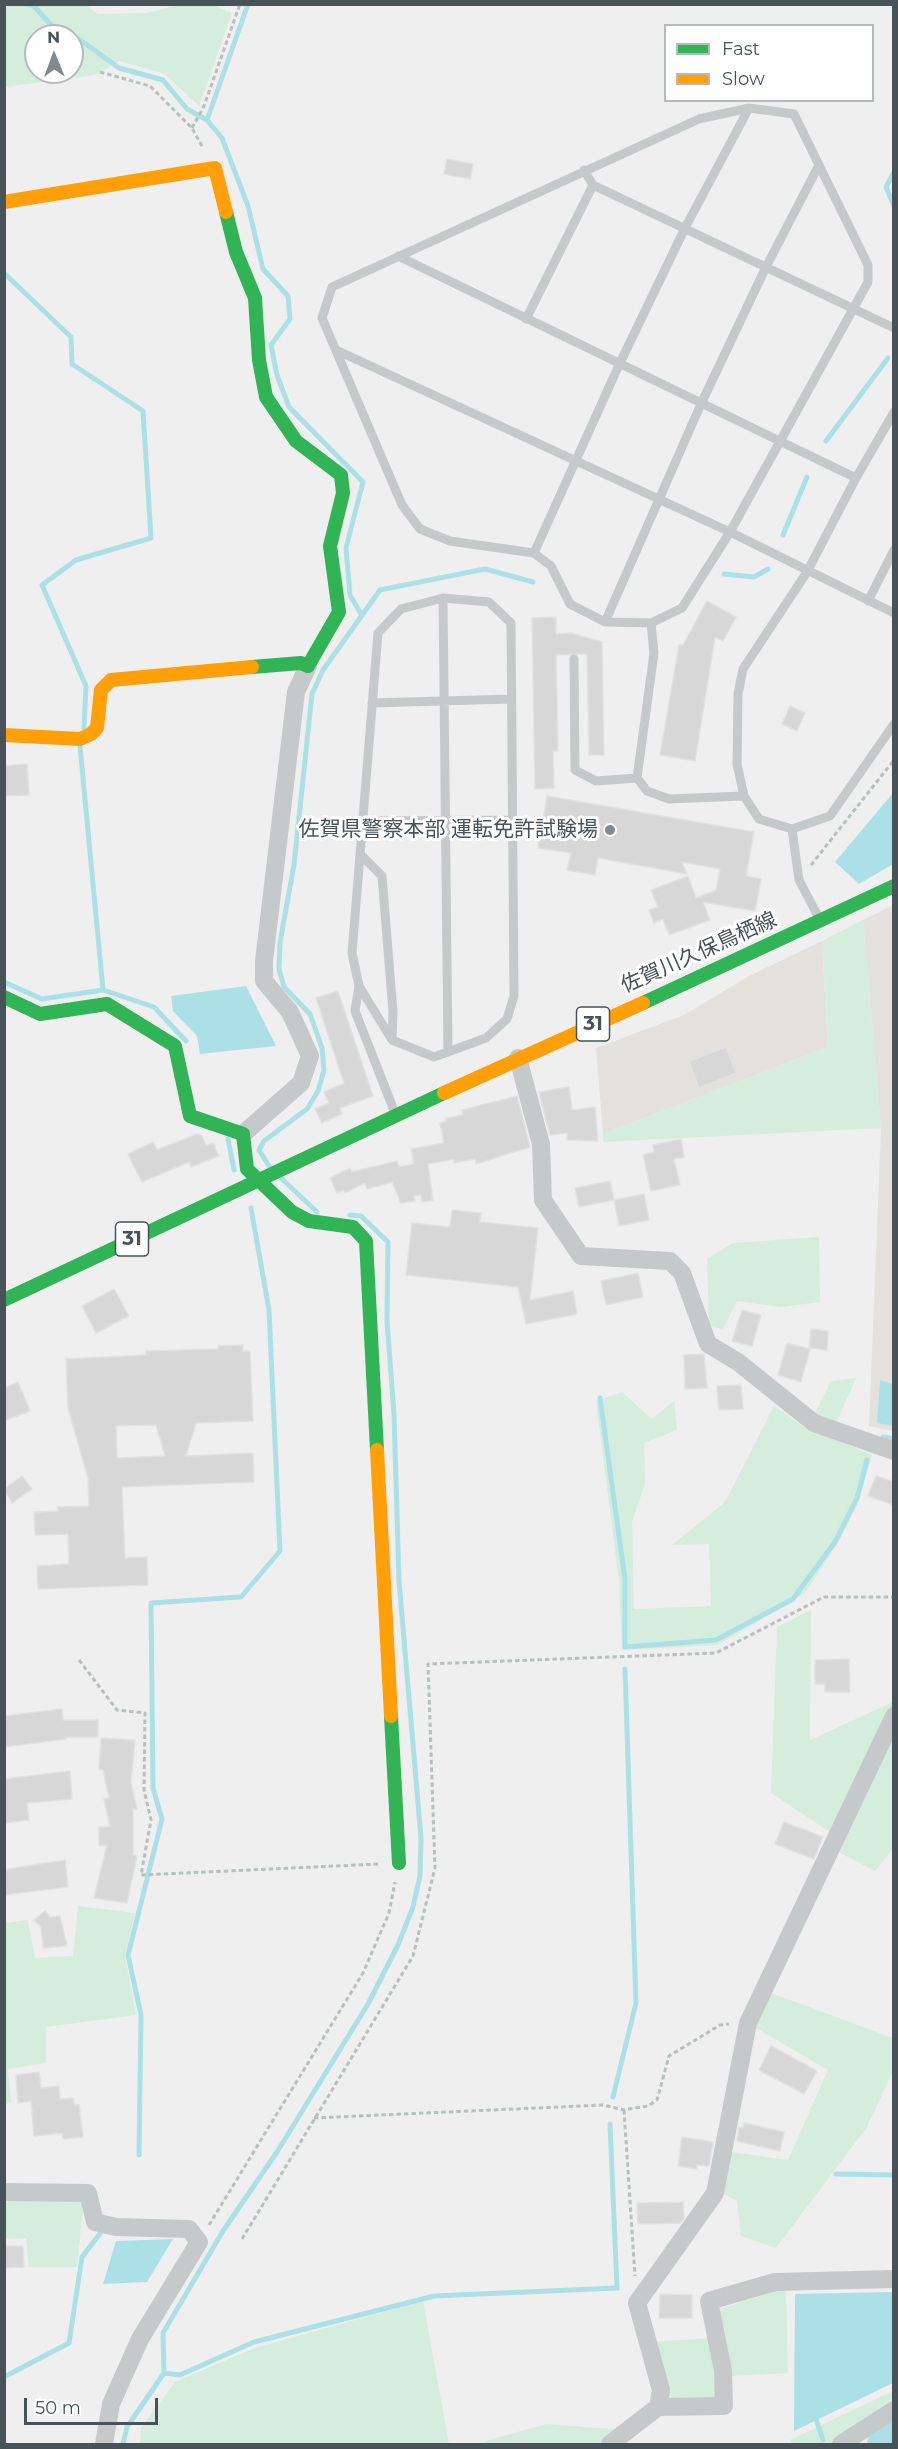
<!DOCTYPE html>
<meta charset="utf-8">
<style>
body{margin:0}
#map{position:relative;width:898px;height:2449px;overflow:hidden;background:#efefef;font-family:Montserrat,sans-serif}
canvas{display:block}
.frame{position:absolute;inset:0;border:6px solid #475359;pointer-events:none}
.legend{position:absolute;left:664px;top:24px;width:210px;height:78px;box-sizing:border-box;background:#fff;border:2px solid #b5babd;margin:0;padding:8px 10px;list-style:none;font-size:18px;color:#475359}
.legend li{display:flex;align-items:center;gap:12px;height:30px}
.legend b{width:30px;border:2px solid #b5babd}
.north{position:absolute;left:24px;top:24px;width:60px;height:60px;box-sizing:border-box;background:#fff;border:2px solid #b5babd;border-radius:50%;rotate:359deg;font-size:16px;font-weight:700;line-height:24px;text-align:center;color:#475359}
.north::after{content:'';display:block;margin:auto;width:21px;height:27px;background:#828a8e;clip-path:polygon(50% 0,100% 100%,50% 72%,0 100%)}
.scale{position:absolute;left:24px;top:2398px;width:134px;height:27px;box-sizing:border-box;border:3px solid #475359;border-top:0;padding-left:8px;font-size:18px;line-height:21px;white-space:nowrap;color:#475359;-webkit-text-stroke:4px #fff;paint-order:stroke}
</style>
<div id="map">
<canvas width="898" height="2449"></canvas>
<div class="frame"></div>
<ul class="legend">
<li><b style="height:8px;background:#30b455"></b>Fast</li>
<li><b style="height:8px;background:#ff9f0a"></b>Slow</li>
</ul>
<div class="north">N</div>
<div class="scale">50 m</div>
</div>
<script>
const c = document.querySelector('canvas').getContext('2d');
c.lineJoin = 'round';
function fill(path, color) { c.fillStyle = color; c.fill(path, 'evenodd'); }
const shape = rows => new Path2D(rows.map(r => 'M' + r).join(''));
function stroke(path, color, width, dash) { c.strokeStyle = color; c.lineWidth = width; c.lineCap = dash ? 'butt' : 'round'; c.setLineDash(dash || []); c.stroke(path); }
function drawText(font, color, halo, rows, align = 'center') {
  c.font = font + ' Montserrat,"Noto Sans JP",sans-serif'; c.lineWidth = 6; c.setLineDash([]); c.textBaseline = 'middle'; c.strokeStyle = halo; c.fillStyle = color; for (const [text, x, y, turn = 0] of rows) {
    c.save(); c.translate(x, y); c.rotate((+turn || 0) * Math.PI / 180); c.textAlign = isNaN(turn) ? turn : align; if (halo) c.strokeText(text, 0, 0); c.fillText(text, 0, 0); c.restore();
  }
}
fill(shape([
 [893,905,893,1431,869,1426,881,1129,863,920],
 [822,941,828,1047,603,1134,596,1048,684,1015,749,976]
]), '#e4e1dc');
fill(shape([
 [211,4,232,13,199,106,165,74,119,61,95,75,5,87,5,5,86,5,98,14,147,13,178,5],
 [36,36,72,36,72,72,36,72],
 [863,920,881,1128,603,1142,603,1134,828,1047,822,941],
 [819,1237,820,1302,781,1307,737,1301,723,1329,709,1326,707,1259,733,1243],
 [856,1378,830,1437,872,1455,859,1501,838,1543,805,1593,718,1645,622,1650,619,1581,596,1401,622,1392,652,1419,674,1401,677,1430,644,1443,645,1484,632,1522,634,1609,711,1606,709,1544,672,1545,725,1502,774,1406,807,1429,831,1381],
 [811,1610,810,1740,893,1702,893,1852,891,1851,875,1871,836,1851,830,1832,771,1793,777,1627],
 [78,1906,135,1913,125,1955,136,2015,46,2027,46,2063,8,2069,11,2102,5,2104,5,1923,28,1920,35,1958,73,1956],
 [771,1993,893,2038,893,2071,867,2127,776,2248,741,2236,737,2201,722,2193,731,2152,788,2160,828,2070,756,2028],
 [4,2198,84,2198,77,2267,29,2267,26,2239,5,2238],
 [786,2288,788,2373,731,2376,716,2310],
 [423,2301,449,2444,140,2444,141,2428,175,2382,255,2348],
 [710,2338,717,2399,668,2398,652,2342],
 [893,2391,893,2406,830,2444,790,2444,790,2440],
 [546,2424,614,2429,599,2444,484,2444,485,2441]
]), '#d5eddc');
fill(shape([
 [893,793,893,864,859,884,835,862],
 [246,986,276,1046,200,1054,197,1036,173,1011,171,996],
 [880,1380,893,1384,893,1426,877,1423],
 [173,2239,147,2282,103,2284,116,2241],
 [893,2292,893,2383,794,2431,795,2294]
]), '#ace0e7');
stroke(shape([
 [27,4,34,6,52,26,83,42,119,68,163,80,187,109,207,120,222,138,248,206,263,269,288,296,290,319,271,345,277,375,289,407,363,482,346,548,350,595,361,614],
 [4,5,5,4],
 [207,120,248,4],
 [894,172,886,187,894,206],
 [4,273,71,337,72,364,143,411,151,538,76,560,42,585,86,686,84,728],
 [826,441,888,358],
 [783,535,807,477],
 [724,574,754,577,768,569],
 [80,746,103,990,154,1007,186,1041],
 [4,982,42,999,103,990],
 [228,1139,234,1170],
 [269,1166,259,1150,264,1141,307,1109,318,1091,324,1070,322,1048,310,1014,284,987,279,969,280,942,294,865,312,694,323,670,380,590,485,569,533,582],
 [282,1179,317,1212],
 [600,1398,625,1579,625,1647,716,1640,793,1599,835,1542,857,1498,867,1460],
 [883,1437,894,1439],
 [613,2097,636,2003,625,1669],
 [139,2155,141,2015,128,1955,162,1819,153,1788,151,1603,241,1597,280,1551,269,1310,251,1208],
 [836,2174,894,2175],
 [164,2373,180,2375,254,2342,434,2296,617,2288,610,2124],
 [4,2377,69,2343,82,2257,102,2231],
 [815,2416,823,2440],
 [123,2444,127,2427,164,2373,163,2333,223,2231,277,2152,368,2004,398,1945,413,1907,420,1876,421,1838,399,1581,394,1414,387,1321,388,1242,361,1216,350,1215]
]), '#ace0e7', 5);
stroke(shape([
 [883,2444,894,2437]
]), '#ace0e7', 32);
const building = shape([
 [447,159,473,164,470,179,444,174,447,159],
 [707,601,736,617,723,641,715,637,695,761,660,755,679,645,683,645,707,601],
 [556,617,556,634,571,633,602,642,604,755,589,755,587,654,556,655,558,751,553,751,554,788,535,789,532,618,556,617],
 [790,706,805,713,797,731,782,724,790,706],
 [27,764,29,795,4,796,4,766,27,764],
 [547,796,754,832,746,876,761,879,755,911,703,902,710,920,669,935,663,919,654,923,649,910,658,907,651,890,688,876,696,898,716,890,720,869,682,862,687,874,598,858,595,875,567,870,571,853,538,848,547,796],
 [338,991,373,1096,340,1108,342,1114,322,1123,315,1109,329,1103,324,1092,344,1083,316,998,338,991],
 [726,1047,736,1073,699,1088,689,1061,726,1047],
 [569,1087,572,1110,595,1107,598,1141,567,1140,567,1133,550,1135,539,1092,569,1087],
 [517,1096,530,1147,476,1164,475,1159,454,1163,454,1159,428,1164,433,1200,422,1202,421,1195,414,1196,415,1201,401,1203,392,1182,367,1189,365,1183,345,1193,344,1190,337,1193,330,1178,350,1168,352,1172,397,1161,399,1167,414,1164,411,1149,444,1143,440,1123,446,1121,446,1118,463,1115,462,1110,517,1096],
 [197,1134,202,1136,206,1146,213,1143,219,1156,191,1167,189,1162,142,1182,128,1154,153,1142,157,1150,197,1134],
 [681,1139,684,1157,674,1159,680,1185,651,1191,643,1155,654,1152,653,1145,681,1139],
 [610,1181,614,1200,579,1207,575,1188,610,1181],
 [644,1194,649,1220,619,1226,614,1200,644,1194],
 [452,1210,481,1213,480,1222,538,1228,530,1300,573,1291,577,1314,526,1324,518,1287,406,1275,412,1223,450,1227,452,1210],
 [638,1273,643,1297,606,1305,601,1281,638,1273],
 [114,1289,129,1316,96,1333,82,1306,114,1289],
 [742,1310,761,1315,752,1346,732,1341,742,1310],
 [811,1329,828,1331,827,1350,809,1348,811,1329],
 [787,1343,810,1349,801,1382,778,1375,787,1343],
 [243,1345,243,1351,250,1351,253,1421,196,1423,186,1456,253,1453,254,1482,122,1487,125,1558,147,1557,148,1585,38,1589,37,1566,69,1564,68,1534,35,1535,34,1512,58,1511,58,1507,89,1506,88,1478,68,1408,66,1359,146,1355,146,1351,218,1349,218,1346,243,1345],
 [156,1425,165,1456,117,1458,116,1426,156,1425],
 [704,1354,707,1388,685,1389,684,1355,704,1354],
 [18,1382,30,1411,4,1421,4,1388,18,1382],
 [741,1385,743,1409,719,1410,717,1386,741,1385],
 [22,1476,32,1489,12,1503,4,1489,22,1476],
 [876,1476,894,1482,894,1505,868,1496,876,1476],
 [849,1659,850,1692,825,1692,825,1684,815,1684,815,1660,849,1659],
 [62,1709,63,1720,98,1720,98,1737,65,1737,66,1739,4,1747,4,1716,62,1709],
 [101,1738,135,1740,131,1782,137,1809,133,1809,133,1855,137,1856,127,1903,94,1898,107,1845,99,1846,99,1827,110,1827,104,1799,109,1798,103,1770,99,1769,101,1738],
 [70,1771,72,1799,27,1803,29,1820,4,1823,4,1779,70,1771],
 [784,1822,823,1837,814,1859,775,1844,784,1822],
 [65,1860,68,1887,4,1895,4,1873,8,1869,65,1860],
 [45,1911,50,1917,60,1916,67,1946,43,1948,41,1927,34,1920,45,1911],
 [771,2046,817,2071,804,2094,759,2070,771,2046],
 [39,2072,41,2088,59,2086,60,2099,73,2098,74,2105,79,2105,83,2137,63,2139,62,2133,34,2136,31,2101,18,2103,16,2075,39,2072],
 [744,2123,784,2132,780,2151,737,2141,739,2127,743,2128,744,2123],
 [682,2137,713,2142,709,2166,697,2165,696,2169,678,2166,682,2137],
 [683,2202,684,2218,680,2223,638,2224,637,2203,683,2202],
 [4,2246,23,2246,24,2267,4,2268,4,2246],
 [660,2294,692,2295,692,2318,659,2318,660,2294]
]);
fill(building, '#d7d7d8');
stroke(building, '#e0e1e2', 1.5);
stroke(shape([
 [100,72,150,86,192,128,203,148],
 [192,128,204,106,240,4],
 [811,865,894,760],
 [79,1660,117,1710,145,1713,144,1790,151,1820,141,1875,379,1864],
 [624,2110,635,2276],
 [314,2118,603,2105,624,2110,648,2106,657,2100,669,2056,720,2025,729,2024],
 [209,2225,363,1973,389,1913,395,1882],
 [242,2239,413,1956,435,1868,428,1664,716,1653,824,1597,894,1597]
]), '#b6c0bc', 3, [4.5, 3]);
stroke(shape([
 [749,108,794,114,868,265,868,282,730,532,682,608,651,623,605,622,570,604,551,566,534,553,450,541,420,529,402,505,322,318,332,287,699,119,749,108],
 [584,170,593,185,894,328],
 [398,256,856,478],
 [526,319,593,185],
 [336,350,730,532,894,613],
 [534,553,619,365,685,228,749,108],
 [443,598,489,602,511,623,514,996,507,1019,486,1038,434,1057,392,1040,359,986,352,953,378,633,401,609,443,598],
 [443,598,448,1052],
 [868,601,894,550],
 [605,622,701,404,766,267,819,165],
 [651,623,654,653,637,778,647,791,669,799,744,796],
 [574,659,575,770,596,781,637,778],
 [372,703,511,699],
 [362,821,513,820],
 [792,829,830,816,894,724],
 [360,854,382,876,393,1012,392,1039],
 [820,920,799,880,792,829,759,819,744,796,737,764,738,694,743,669,807,572,856,478,894,412],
 [359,986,355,1011,395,1113]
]), '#c6c9ca', 9);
stroke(shape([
 [518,1058,541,1144,543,1200,581,1256,670,1261,682,1273,708,1344,738,1362,814,1423,894,1451],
 [243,1134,301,1083,310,1056,290,1012,264,981,264,961,296,692,308,666],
 [4,2192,88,2193,95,2222,116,2227,189,2229,199,2242,140,2339,111,2404,104,2444],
 [658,2407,724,2406,723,2371,709,2301,775,2282,894,2279],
 [610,2444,658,2407,661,2390,637,2303,715,2193,748,2023,894,1716],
 [841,2444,894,2410]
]), '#c6c9ca', 18);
stroke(shape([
 [226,212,236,252,255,298,259,360,266,397,296,441,341,475,343,493,330,546,339,612,308,666,301,663,252,667],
 [4,997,40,1014,107,1004,175,1046,190,1116,243,1134,247,1169,292,1212,309,1221,353,1227,366,1241,377,1450],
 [643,1003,894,886],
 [4,1300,444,1093],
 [391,1716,399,1863]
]), '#30b455', 14);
stroke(shape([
 [4,202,215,168,226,212],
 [4,735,80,739,91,734,97,728,101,690,111,680,252,667],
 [444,1093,643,1003],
 [377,1450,391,1716]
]), '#ff9f0a', 14);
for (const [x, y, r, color] of [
 [610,830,6,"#828a8e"]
]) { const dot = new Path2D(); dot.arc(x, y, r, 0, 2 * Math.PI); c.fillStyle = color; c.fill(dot); stroke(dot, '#fff', 2); }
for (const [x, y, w] of [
 [593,1024,33],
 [132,1239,33]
]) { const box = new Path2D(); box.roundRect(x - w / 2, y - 17, w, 34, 4.5); c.fillStyle = '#fff'; c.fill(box); stroke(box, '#475359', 1.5); }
drawText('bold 20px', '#475359', null, [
 ["31",593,1024],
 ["31",132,1239]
]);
drawText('21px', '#475359', '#fff', [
 ["佐賀県警察本部 運転免許試験場",598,830]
], 'right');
drawText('21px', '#475359', '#fff', [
 ["佐賀川久保鳥栖線",699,953,-24]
]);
</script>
